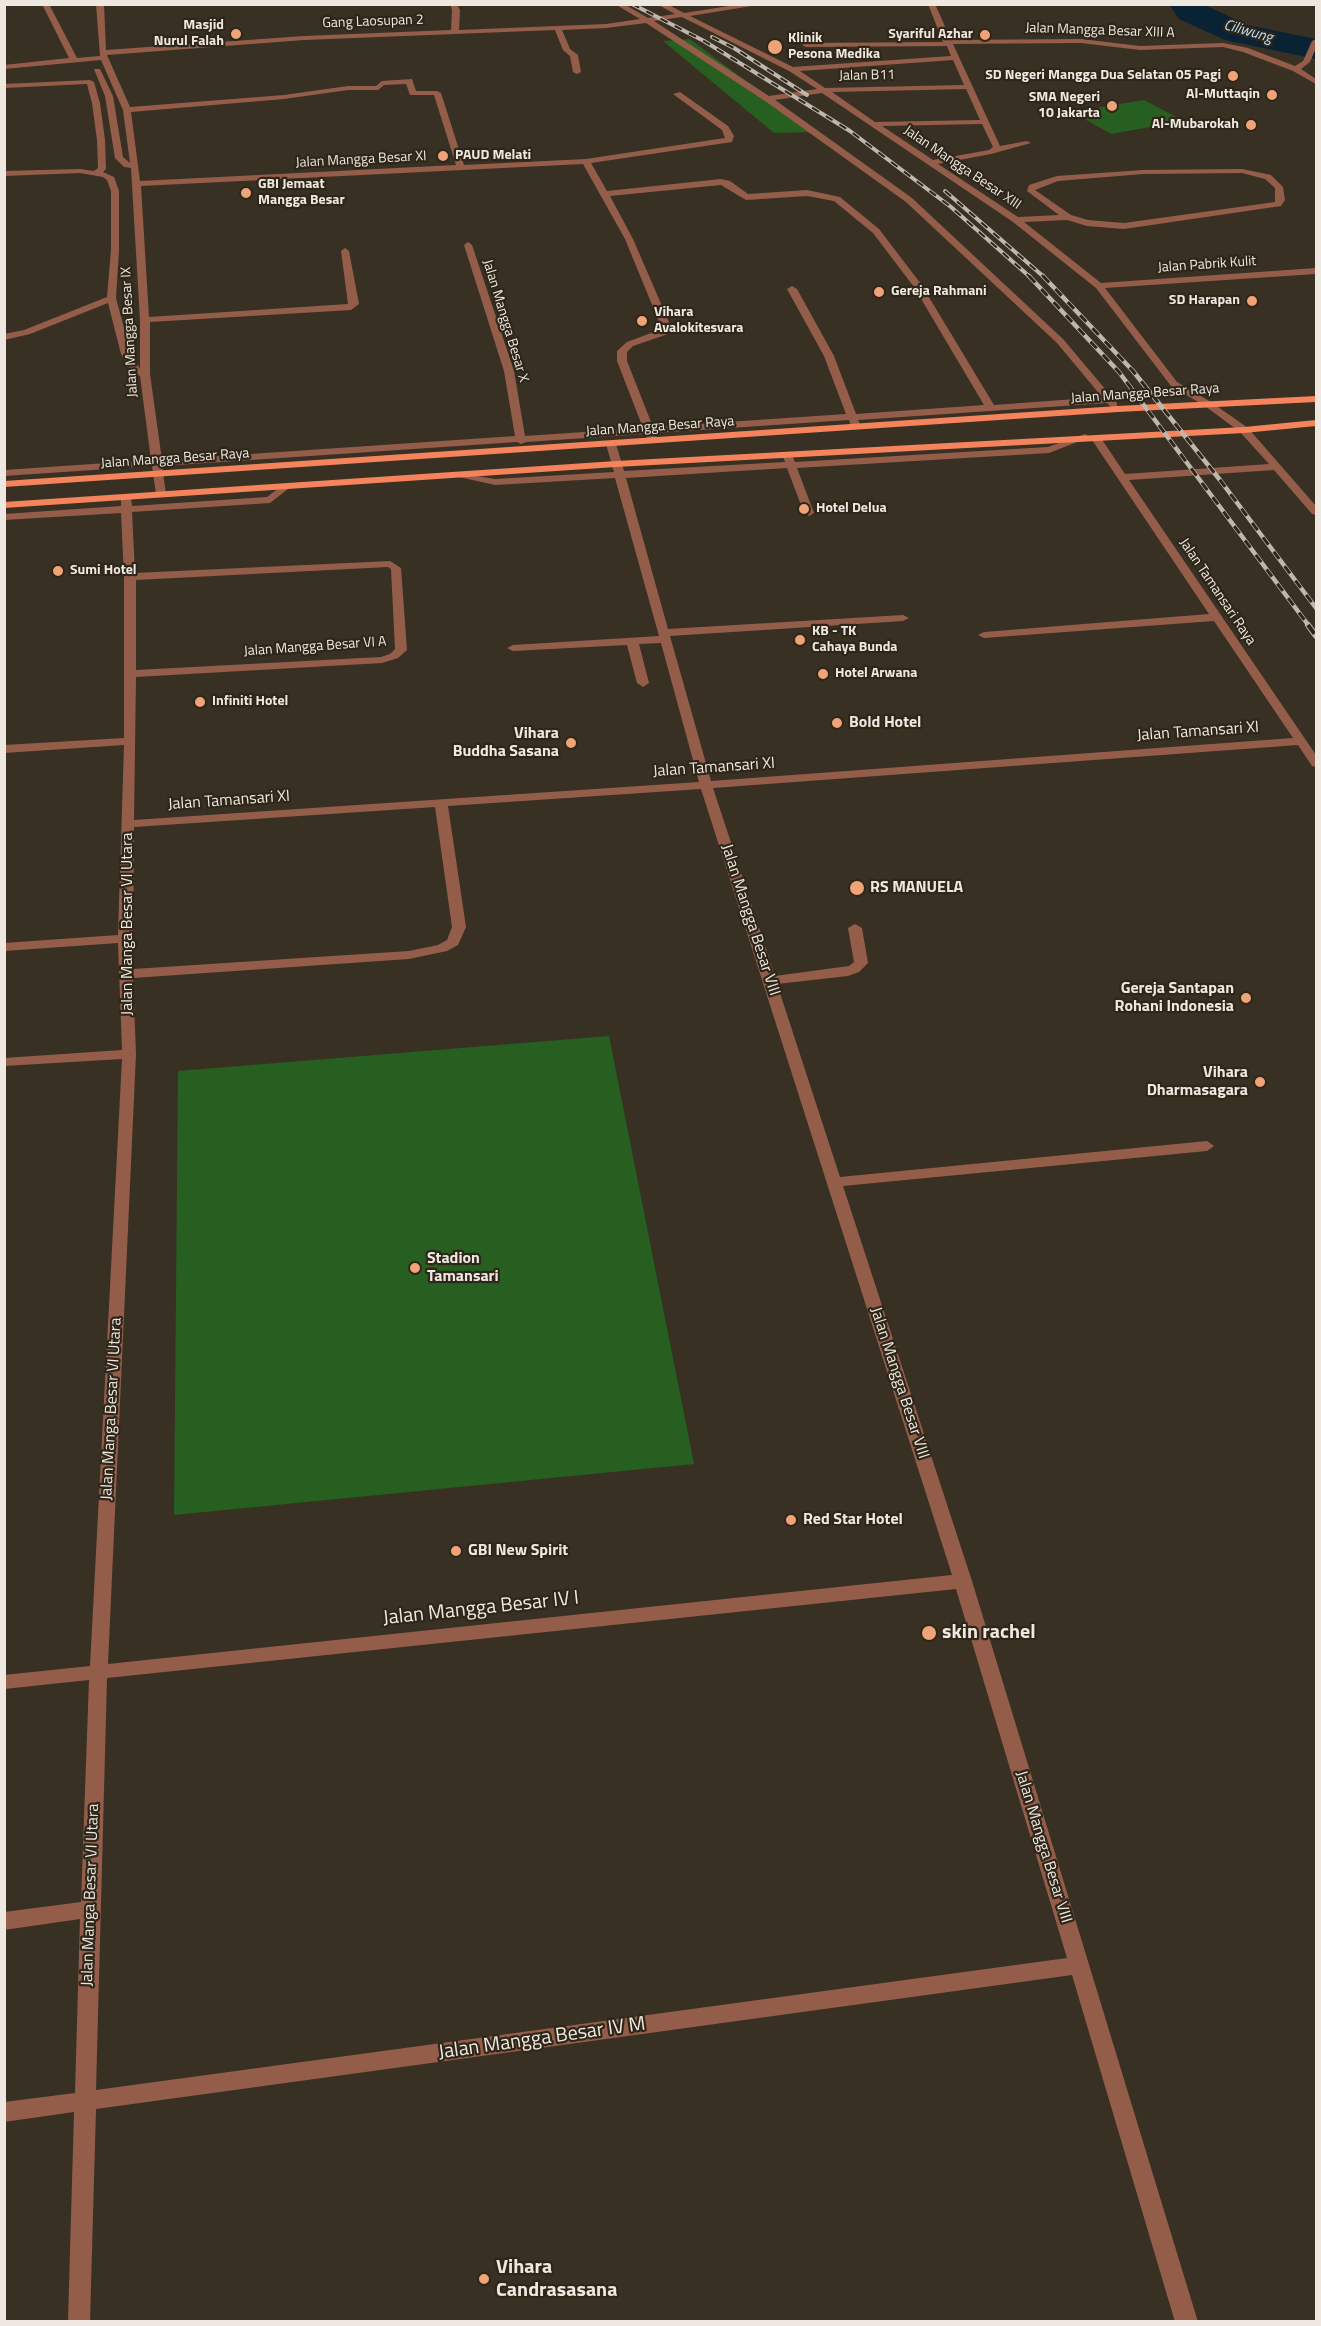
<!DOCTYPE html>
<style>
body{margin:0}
#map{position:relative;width:1321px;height:2326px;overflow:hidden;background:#393024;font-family:"Titillium Web",sans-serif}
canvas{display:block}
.frame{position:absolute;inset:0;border:6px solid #eee8e0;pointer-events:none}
</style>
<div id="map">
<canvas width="1321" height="2326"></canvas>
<div class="frame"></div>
</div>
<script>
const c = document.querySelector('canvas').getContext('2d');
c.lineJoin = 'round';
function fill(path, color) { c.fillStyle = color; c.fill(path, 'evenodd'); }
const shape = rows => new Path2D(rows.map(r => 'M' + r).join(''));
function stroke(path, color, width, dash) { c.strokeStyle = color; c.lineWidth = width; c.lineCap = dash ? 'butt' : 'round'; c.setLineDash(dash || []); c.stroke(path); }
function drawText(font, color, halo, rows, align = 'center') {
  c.font = font + ' "Titillium Web",sans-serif'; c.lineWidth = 4.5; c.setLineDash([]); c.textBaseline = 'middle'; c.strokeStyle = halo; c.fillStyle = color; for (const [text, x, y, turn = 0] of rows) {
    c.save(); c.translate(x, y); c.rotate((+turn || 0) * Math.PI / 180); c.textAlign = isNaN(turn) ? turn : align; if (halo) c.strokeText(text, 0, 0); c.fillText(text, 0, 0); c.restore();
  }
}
fill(shape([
 [690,39,814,132,774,133,663,41],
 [1144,100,1184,121,1111,134,1072,112],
 [609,1036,694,1464,174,1515,178,1071]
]), '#265f1f');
fill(shape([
 [1169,4,1203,4,1247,25,1316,39,1316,59,1225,40,1179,19,1169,4]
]), '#092234');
fill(shape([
 [42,4,49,4,77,58,100,56,96,4,104,4,106,50,304,36,451,30,452,10,450,4,457,4,460,10,459,30,606,24,640,19,615,4,624,4,648,18,675,14,657,4,667,4,684,13,742,4,764,4,690,16,793,67,951,56,947,46,806,47,802,45,806,43,943,42,928,4,935,4,951,40,1081,39,1140,46,1223,43,1248,48,1295,66,1303,61,1312,41,1316,39,1316,48,1310,62,1301,69,1316,79,1316,84,1293,71,1243,52,1223,47,1140,50,1081,43,953,44,1000,146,1027,141,1031,143,991,154,938,164,1018,217,1059,215,1027,191,1029,185,1057,176,1143,170,1242,169,1271,175,1283,187,1285,200,1281,206,1124,229,1087,226,1067,220,1024,222,1101,283,1316,268,1316,274,1105,288,1177,382,1211,402,1248,428,1316,506,1316,515,1312,514,1274,470,1129,480,1316,755,1316,767,1312,766,1298,745,713,788,775,976,849,966,854,962,848,928,855,924,862,928,868,963,859,972,848,976,777,984,840,1177,1207,1141,1214,1146,1207,1151,843,1186,972,1581,1198,2322,1175,2322,1072,1975,96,2109,90,2322,68,2322,74,2112,4,2122,4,2102,75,2093,80,1919,4,1930,4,1912,81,1902,89,1680,4,1689,4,1675,90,1666,122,1059,4,1066,4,1058,122,1050,118,943,4,951,4,943,118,935,124,745,4,753,4,745,124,738,124,577,121,513,4,520,4,514,121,506,121,497,126,494,131,497,132,506,267,497,284,484,288,485,288,489,270,503,132,512,135,573,390,561,401,568,407,650,398,658,382,663,136,677,134,820,699,782,661,643,639,644,649,683,643,687,637,683,627,645,513,651,507,648,513,645,659,636,615,478,495,485,459,477,459,473,495,479,614,472,606,444,611,441,616,444,624,471,785,462,783,457,788,454,792,455,795,462,1048,447,1085,434,1090,437,1099,435,1125,474,1269,464,1240,432,1205,406,1171,386,1096,288,1013,222,822,93,775,100,912,198,1063,339,1117,403,1117,407,1111,407,1107,403,858,420,860,424,855,427,851,426,849,420,655,433,658,440,653,443,649,442,645,434,526,442,521,444,517,442,162,466,166,494,161,497,156,494,152,466,4,476,4,470,151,460,140,376,132,372,121,354,108,303,30,334,4,340,4,334,24,330,107,297,111,250,111,191,107,180,103,177,80,173,4,176,4,171,80,169,94,171,98,168,97,140,92,103,87,84,4,88,4,84,90,80,94,82,100,103,105,140,106,169,103,172,114,177,119,191,119,250,116,298,131,354,140,369,140,320,131,168,124,167,115,158,105,96,94,69,100,69,113,96,123,157,130,163,123,110,101,60,4,69,4,65,69,58,42,4],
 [682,17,789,71,817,89,769,96,654,21,682,17],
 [646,23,765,101,906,202,1057,343,1102,397,994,405,921,284,879,229,840,197,807,190,748,194,730,181,721,179,607,191,591,163,732,142,734,136,728,126,680,92,673,94,722,130,725,138,586,159,464,165,441,93,437,91,416,91,412,79,382,81,376,86,348,86,284,95,130,107,107,55,304,40,555,30,563,50,570,56,573,72,577,74,581,72,578,55,570,49,562,30,606,28,646,23],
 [953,60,964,85,825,88,800,71,953,60],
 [406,84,410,95,434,95,456,165,140,181,131,112,284,99,348,90,378,90,384,85,406,84],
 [966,89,980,120,875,122,832,92,966,89],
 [982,124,993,147,989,150,933,160,882,126,982,124],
 [583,164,625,239,662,329,627,342,617,351,617,361,643,428,525,436,514,371,472,245,468,242,464,245,504,371,515,436,162,460,150,374,150,322,351,310,359,304,349,251,345,248,341,251,348,304,149,317,141,186,583,164],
 [1242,173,1265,179,1275,188,1275,202,1124,223,1088,220,1071,215,1035,190,1058,181,1143,174,1242,173],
 [721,185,746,200,807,196,834,201,873,233,914,287,984,405,856,414,834,356,797,289,792,286,787,289,824,356,846,414,653,427,627,361,627,352,633,346,668,334,672,329,633,239,610,196,721,185],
 [1090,437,1209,614,984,632,978,635,984,638,1214,621,1293,738,711,781,670,636,903,621,909,618,903,615,668,629,626,478,787,468,804,513,809,516,814,513,797,468,1049,453,1090,437],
 [388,567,391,569,395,649,390,654,381,657,136,670,136,580,388,567],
 [701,789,952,1575,108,1664,136,1054,133,978,409,959,447,951,458,945,466,927,448,806,701,789],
 [435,807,452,927,447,940,438,945,409,951,133,969,134,827,435,807],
 [956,1589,1067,1958,96,2090,107,1678,956,1589]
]), '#945d4a');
fill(shape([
 [1316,396,1316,402,1118,412,4,487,4,481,1118,406,1316,396],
 [1316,420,1316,426,1244,433,616,467,4,508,4,502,616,461,1244,427,1316,420]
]), '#f5845c');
const railFar2 = shape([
 [632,4,704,41,850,131,951,207,1030,277],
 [712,37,734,48,807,95],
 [945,191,1044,277]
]);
const railFar1 = shape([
 [1029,276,1119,372,1309,626],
 [1043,276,1133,371,1220,480,1316,608]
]);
const rail = shape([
 [1308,625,1316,636]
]);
stroke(railFar2, '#beb7ae', 4);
stroke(railFar1, '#beb7ae', 4.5);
stroke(rail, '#beb7ae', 6);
stroke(railFar2, '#2f261a', 2, [8]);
stroke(railFar1, '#2f261a', 3, [9]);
stroke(rail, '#2f261a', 4, [11]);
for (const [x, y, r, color] of [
 [236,34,6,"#efa377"],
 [985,35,6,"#efa377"],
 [775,47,8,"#efa377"],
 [1233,76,6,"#efa377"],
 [1272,95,6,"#efa377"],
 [1112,106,6,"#efa377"],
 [1251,125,6,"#efa377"],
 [443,156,6,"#efa377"],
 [246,193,6,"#efa377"],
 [879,292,6,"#efa377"],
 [1252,301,6,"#efa377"],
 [642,321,6,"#efa377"],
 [804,509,6,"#efa377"],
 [58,571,6,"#efa377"],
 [800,640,6,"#efa377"],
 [823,674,6,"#efa377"],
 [200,702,6,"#efa377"],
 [837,723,6,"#efa377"],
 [571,743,6,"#efa377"],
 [857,888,8,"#efa377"],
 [1246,998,6,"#efa377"],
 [1260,1082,6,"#efa377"],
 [415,1268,6,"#efa377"],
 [791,1520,6,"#efa377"],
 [456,1551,6,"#efa377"],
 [929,1633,8,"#efa377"],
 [484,2279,6,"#efa377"]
]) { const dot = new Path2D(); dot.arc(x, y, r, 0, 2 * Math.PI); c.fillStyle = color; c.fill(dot); stroke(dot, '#2f261a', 2); }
drawText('14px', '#eee8e0', '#2f261a', [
 ["Gang Laosupan 2",373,22,-2],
 ["Jalan Mangga Besar XIII A",1100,31,2],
 ["Jalan B11",867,76,-1],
 ["Jalan Mangga Besar XI",361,160,-3],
 ["Jalan Mangga Besar XIII",962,168,34],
 ["Jalan Pabrik Kulit",1207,265,-4],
 ["Jalan Mangga Besar X",505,321,73],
 ["Jalan Mangga Besar IX",130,332,-93],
 ["Jalan Mangga Besar Raya",1145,394,-4],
 ["Jalan Mangga Besar Raya",660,427,-4],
 ["Jalan Mangga Besar Raya",175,459,-4],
 ["Jalan Tamansari Raya",1217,592,56],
 ["Jalan Mangga Besar VI A",315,647,-4]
]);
drawText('bold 14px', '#eee8e0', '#2f261a', [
 ["Masjid",224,26,"right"],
 ["Nurul Falah",224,42,"right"],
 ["Syariful Azhar",973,35,"right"],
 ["Klinik",788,39],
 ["Pesona Medika",788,55],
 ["SD Negeri Mangga Dua Selatan 05 Pagi",1221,76,"right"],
 ["Al-Muttaqin",1260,95,"right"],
 ["SMA Negeri",1100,98,"right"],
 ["10 Jakarta",1100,114,"right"],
 ["Al-Mubarokah",1239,125,"right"],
 ["PAUD Melati",455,156],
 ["GBI Jemaat",258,185],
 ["Mangga Besar",258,201],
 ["Gereja Rahmani",891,292],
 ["SD Harapan",1240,301,"right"],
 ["Vihara",654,313],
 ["Avalokitesvara",654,329],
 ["Hotel Delua",816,509],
 ["Sumi Hotel",70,571],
 ["KB - TK",812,632],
 ["Cahaya Bunda",812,648],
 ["Hotel Arwana",835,674],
 ["Infiniti Hotel",212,702]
], 'left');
drawText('italic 15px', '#b8defc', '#2f261a', [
 ["Ciliwung",1248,32,16]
]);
drawText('bold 16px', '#eee8e0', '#2f261a', [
 ["Bold Hotel",849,723],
 ["Vihara",559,734,"right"],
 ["Buddha Sasana",559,752,"right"],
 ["RS MANUELA",870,888],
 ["Gereja Santapan",1234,989,"right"],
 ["Rohani Indonesia",1234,1007,"right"],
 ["Vihara",1248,1073,"right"],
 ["Dharmasagara",1248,1091,"right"],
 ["Stadion",427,1259],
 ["Tamansari",427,1277],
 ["Red Star Hotel",803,1520],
 ["GBI New Spirit",468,1551]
], 'left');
drawText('16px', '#eee8e0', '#2f261a', [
 ["Jalan Tamansari XI",1198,732,-4],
 ["Jalan Tamansari XI",714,768,-4],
 ["Jalan Tamansari XI",229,801,-4],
 ["Jalan Mangga Besar VIII",750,920,72],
 ["Jalan Manga Besar VI Utara",128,924,-90],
 ["Jalan Mangga Besar VIII",899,1383,72],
 ["Jalan Manga Besar VI Utara",112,1409,-87],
 ["Jalan Mangga Besar VIII",1043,1847,73],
 ["Jalan Manga Besar VI Utara",91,1895,-88]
]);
drawText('20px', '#eee8e0', '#2f261a', [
 ["Jalan Mangga Besar IV I",481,1609,-6],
 ["Jalan Mangga Besar IV M",542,2039,-8]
]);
drawText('bold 20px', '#eee8e0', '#2f261a', [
 ["skin rachel",942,1633],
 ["Vihara",496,2268],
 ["Candrasasana",496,2291]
], 'left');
</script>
